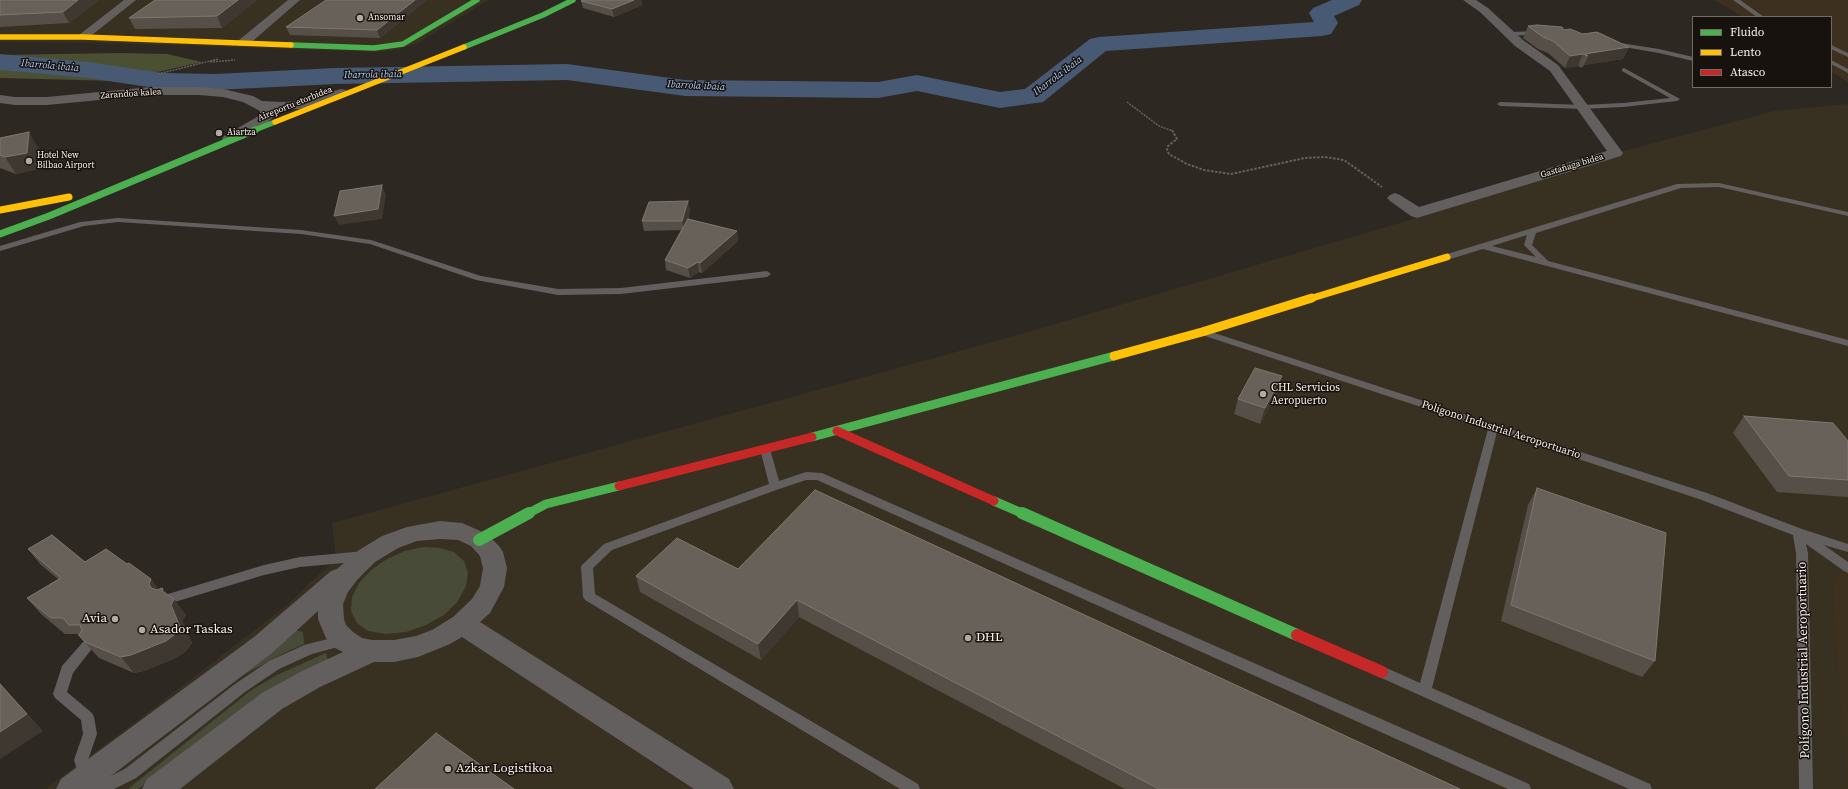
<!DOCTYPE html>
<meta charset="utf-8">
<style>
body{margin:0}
#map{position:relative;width:1848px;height:789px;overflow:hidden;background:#2e2822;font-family:"Source Serif 4",serif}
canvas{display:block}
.legend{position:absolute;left:1692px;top:16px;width:140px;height:72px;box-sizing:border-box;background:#17120d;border:1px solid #716b65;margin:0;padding:5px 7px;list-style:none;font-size:12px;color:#f9f1e9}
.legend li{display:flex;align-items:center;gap:8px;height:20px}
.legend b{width:20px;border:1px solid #716b65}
</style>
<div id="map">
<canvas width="1848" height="789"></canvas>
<ul class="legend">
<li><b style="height:5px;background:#4caf50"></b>Fluido</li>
<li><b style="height:5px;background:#ffc107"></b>Lento</li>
<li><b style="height:5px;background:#c62828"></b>Atasco</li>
</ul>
</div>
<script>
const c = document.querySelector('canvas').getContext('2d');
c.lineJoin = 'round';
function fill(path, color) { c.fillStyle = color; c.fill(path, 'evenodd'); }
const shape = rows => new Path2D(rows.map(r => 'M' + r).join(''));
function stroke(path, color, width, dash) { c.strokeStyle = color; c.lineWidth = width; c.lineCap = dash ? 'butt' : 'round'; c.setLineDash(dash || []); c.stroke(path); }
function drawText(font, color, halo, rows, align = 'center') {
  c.font = font + ' "Source Serif 4",serif'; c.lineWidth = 3; c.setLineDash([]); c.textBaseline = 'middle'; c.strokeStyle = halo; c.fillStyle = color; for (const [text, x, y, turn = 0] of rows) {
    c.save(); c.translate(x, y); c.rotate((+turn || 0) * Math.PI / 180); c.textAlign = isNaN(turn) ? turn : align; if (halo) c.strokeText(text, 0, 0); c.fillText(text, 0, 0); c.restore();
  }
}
fill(shape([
 [1715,0,1848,0,1848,82,1831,72,1831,17,1743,17],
 [1846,572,1848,572,1848,789,1846,789,1832,594,1835,577]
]), '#3e301f');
fill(shape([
 [0,0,489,0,418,43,400,49,380,52,108,43,0,42],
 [1848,104,1848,572,1835,577,1832,594,1847,789,45,789,138,720,291,602,311,581,336,560,332,523,1014,336,1437,212,1616,153,1774,111]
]), '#383021');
fill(shape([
 [423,547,440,548,454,552,464,561,468,573,466,586,458,601,444,615,426,625,406,632,386,634,368,631,357,623,351,611,352,597,359,583,371,570,387,559,405,551],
 [296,630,303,632,304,644,284,653,236,679],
 [326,653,329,663,226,723,138,789,128,789,250,691,277,675]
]), '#474b38');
fill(shape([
 [120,53,167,54,202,62,117,81,0,78,0,55]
]), '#4b5032');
fill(shape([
 [1332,0,1362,0,1359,5,1334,16,1338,23,1331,34,1322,36,1106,51,1043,102,1000,108,917,91,878,98,685,96,567,80,335,84,215,90,162,89,88,78,0,70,0,54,88,62,162,73,215,74,335,68,567,64,685,80,878,82,917,75,1000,92,1025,89,1090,39,1099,37,1314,22,1309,13,1313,8,1332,0]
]), '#485973');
stroke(shape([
 [210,62,235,60],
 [158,74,218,59],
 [1127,102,1159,126,1173,131]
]), '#65615e', 1.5, [2, 1]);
stroke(shape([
 [1172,130,1177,139,1168,146,1167,150,1169,154,1187,164,1204,170,1231,174,1305,158,1325,157,1344,160,1382,187]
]), '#65615e', 2, [2.5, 1.5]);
fill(shape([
 [1733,0,1740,0,1764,17,1757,17,1733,0],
 [1537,31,1539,32,1539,34,1511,36,1508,34,1511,32,1537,31],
 [1614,42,1659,49,1693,57,1693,61,1659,53,1612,45,1611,44,1614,42],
 [1831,45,1848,53,1848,57,1831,49,1831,45],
 [1831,60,1848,69,1848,73,1831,64,1831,60],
 [1624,68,1680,99,1677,101,1623,107,1583,109,1500,106,1497,104,1500,102,1583,105,1623,103,1670,98,1622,71,1622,69,1624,68],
 [1719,183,1848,212,1848,216,1719,187,1681,188,1536,233,1532,245,1548,261,1848,340,1848,346,1483,249,1447,260,1443,257,1444,255,1677,184,1719,183],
 [1527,235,1524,245,1536,257,1492,246,1527,235],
 [118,218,301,230,371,240,481,276,558,289,621,288,767,271,771,274,767,277,621,294,558,295,476,280,370,244,301,234,118,222,84,226,0,251,0,246,80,222,118,218],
 [1202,329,1707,493,1802,529,1848,544,1848,552,1824,545,1848,562,1848,573,1844,571,1806,544,1808,553,1813,789,1799,789,1796,553,1793,535,1699,499,1497,432,1432,688,1650,784,1652,789,1629,789,1377,676,1375,672,1377,668,1382,666,1420,683,1488,429,1199,334,1197,332,1202,329],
 [765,445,770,449,779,481,806,472,822,473,1529,784,1531,789,1508,789,817,480,806,480,779,489,612,550,593,568,595,594,918,784,920,789,900,789,585,600,583,597,581,566,604,544,769,484,760,449,765,445],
 [365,551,369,553,371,556,369,559,365,561,300,567,264,575,168,604,164,602,162,599,164,596,168,594,264,565,300,557,365,551],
 [344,635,349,636,350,640,349,644,312,654,279,669,245,692,136,778,114,789,94,789,81,782,74,760,83,734,81,720,55,698,53,694,62,666,83,642,88,641,93,642,94,646,73,673,67,692,92,713,94,717,97,734,88,760,92,773,98,776,111,776,126,768,235,684,269,661,304,645,344,635]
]), '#635f5e');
fill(shape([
 [124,0,136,0,87,39,79,39,77,37,79,35,124,0],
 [288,0,300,0,247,46,239,46,237,43,239,40,288,0],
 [1463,0,1476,0,1488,8,1523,40,1558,65,1623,153,1621,156,1417,218,1411,216,1390,201,1387,198,1390,195,1395,193,1400,195,1419,207,1607,151,1550,71,1515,46,1480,12,1463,0],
 [151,87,199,87,223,89,253,96,262,101,282,102,299,101,341,89,346,90,347,93,346,96,300,109,273,110,274,116,267,123,229,143,224,142,222,139,224,136,257,117,260,115,260,111,243,102,223,97,199,95,151,95,47,105,15,105,0,103,0,95,15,97,47,97,151,87],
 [440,521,462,523,487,534,499,546,503,552,507,568,504,587,490,613,480,622,729,779,734,789,694,789,462,637,450,644,418,657,394,662,374,662,320,687,282,709,180,789,142,789,147,779,262,693,302,671,343,652,335,648,326,638,318,619,318,611,272,653,94,789,56,789,61,779,254,637,331,571,337,569,359,550,382,536,407,527,440,521],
 [440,539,458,540,471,546,480,556,483,568,480,586,472,599,453,617,432,630,416,636,394,640,372,640,362,638,353,632,346,625,344,619,343,604,348,592,357,580,375,562,398,548,417,541,440,539]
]), '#635f5e');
stroke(shape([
 [291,45,374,48,403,44,477,0],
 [464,47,543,15,573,0],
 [252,131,275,122]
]), '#4caf50', 5.5);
stroke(shape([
 [0,234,49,216,255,130]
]), '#4caf50', 7);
stroke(shape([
 [812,437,1114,356],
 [994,501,1024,514],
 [527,514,546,504,619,486]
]), '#4caf50', 9);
stroke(shape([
 [1022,513,1297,635],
 [479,540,529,513]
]), '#4caf50', 12);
stroke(shape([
 [0,37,83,37,291,45],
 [275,122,464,47]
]), '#ffc107', 5.5);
stroke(shape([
 [0,210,69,197],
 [1309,299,1447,257]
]), '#ffc107', 7);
stroke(shape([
 [1114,356,1202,332,1312,298]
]), '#ffc107', 9);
stroke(shape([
 [837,431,994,501],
 [619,486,812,437]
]), '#c62828', 9);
stroke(shape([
 [1297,635,1382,672]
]), '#c62828', 12);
fill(shape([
 [0,0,99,0,69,23,0,27],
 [155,0,257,0,222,28,135,29,129,18],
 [427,0,380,38,290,35,286,27],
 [582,0,641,0,642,5,614,17,583,8,581,1],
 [1528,26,1583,34,1629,47,1623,59,1584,65,1582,68,1578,66,1565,68,1548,53,1538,49,1523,38],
 [0,138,39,149,38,169,16,174,0,168],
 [688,201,690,211,688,219,737,231,738,241,702,273,699,272,690,278,666,270,665,260,681,230,644,231,642,221],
 [1277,392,1260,424,1234,414,1238,399],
 [1744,416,1848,441,1848,497,1777,492,1733,433],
 [1537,488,1655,661,1642,677,1501,621,1528,505],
 [28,549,85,562,127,564,151,579,158,589,163,589,168,595,186,615,182,621,192,643,186,651,178,657,144,671,134,673,99,658,77,634,65,634,41,614,27,598,58,579,41,565],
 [738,569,1460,789,1125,789,799,617,761,660,640,592,636,576]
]), '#564f47');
fill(shape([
 [78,0,99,0,69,23,63,12],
 [238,0,257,0,222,28,217,16],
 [415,0,427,0,380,38,377,30],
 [634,0,641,0,642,5,614,17,612,9],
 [1629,47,1623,59,1584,65,1588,56,1585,54],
 [1583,54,1578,66,1565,68,1570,56],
 [29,132,39,149,38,169,16,174,5,157],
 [382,185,386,195,382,219,339,225,334,216],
 [688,201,690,211,684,230,682,221],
 [737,231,738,241,702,273,700,263],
 [698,262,699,272,690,278,688,268],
 [1282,376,1277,392,1260,424,1265,408],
 [151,579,163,595,161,600,149,584],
 [163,589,173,602,174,599,186,615,182,621,192,643,186,651,178,657,144,671,134,673,121,657],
 [797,600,799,617,761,660,758,644],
 [0,683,43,731,0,759]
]), '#3f3831');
const building = shape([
 [0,0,78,0,63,12,0,15,0,0],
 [155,0,238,0,217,16,129,18,155,0],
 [326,0,415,0,377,30,286,27,326,0],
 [582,0,634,0,612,9,581,1,582,0],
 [1537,25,1562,27,1564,30,1570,29,1583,34,1597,32,1629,47,1585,54,1588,56,1583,54,1570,56,1553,41,1543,37,1528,26,1537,25],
 [29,132,27,153,5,157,0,155,0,138,29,132],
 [382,185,378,209,334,216,340,191,382,185],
 [688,201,682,221,642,221,649,202,688,201],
 [688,219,737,231,700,263,698,262,688,268,665,260,688,219],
 [1255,368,1282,376,1265,408,1238,399,1255,368],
 [1744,416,1833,423,1848,441,1848,480,1789,476,1744,416],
 [1537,488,1666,533,1655,661,1511,605,1537,488],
 [815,490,1460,789,1159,789,797,600,758,644,636,576,677,538,738,569,815,490],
 [52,535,85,562,106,549,127,564,129,563,151,579,149,584,151,588,157,590,162,588,163,589,162,591,174,599,171,605,180,627,174,635,166,641,131,655,121,657,85,642,79,635,82,630,80,625,69,625,63,618,51,618,27,598,61,578,28,549,52,535],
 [0,684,27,714,0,732,0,684],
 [436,733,514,789,375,789,436,733]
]);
fill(building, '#686159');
stroke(building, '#7e776f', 1);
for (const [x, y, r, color] of [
 [360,18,4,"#b2aba3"],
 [219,133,4,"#b2aba3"],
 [29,161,4,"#b2aba3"],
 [1263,394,4,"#b2aba3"],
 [115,619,4,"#b2aba3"],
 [142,630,4,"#b2aba3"],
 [968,638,4,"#b2aba3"],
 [448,769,4,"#b2aba3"]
]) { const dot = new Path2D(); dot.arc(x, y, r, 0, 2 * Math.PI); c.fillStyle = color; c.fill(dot); stroke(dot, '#17120d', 1.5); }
drawText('9px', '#f9f1e9', '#17120d', [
 ["Ansomar",368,18],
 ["Aiartza",227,133],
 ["Hotel New",37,156],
 ["Bilbao Airport",37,166]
], 'left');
drawText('9px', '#f9f1e9', '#17120d', [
 ["Zarandoa kalea",131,94,-4],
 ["Aireportu etorbidea",295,104,-22],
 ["Gastañaga bidea",1572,166,-17]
]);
drawText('italic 10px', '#b3cff9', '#17120d', [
 ["Ibarrola ibaia",50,66,5],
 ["Ibarrola ibaia",373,75,-1],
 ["Ibarrola ibaia",1058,76,-37],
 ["Ibarrola ibaia",696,86,3]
]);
drawText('11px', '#f9f1e9', '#17120d', [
 ["CHL Servicios",1271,388],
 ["Aeropuerto",1271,401]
], 'left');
drawText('11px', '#f9f1e9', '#17120d', [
 ["Polígono Industrial Aeroportuario",1501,430,18]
]);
drawText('13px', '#f9f1e9', '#17120d', [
 ["Avia",107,619,"right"],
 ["Asador Taskas",150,630],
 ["DHL",976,638],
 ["Azkar Logistikoa",456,769]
], 'left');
drawText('13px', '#f9f1e9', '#17120d', [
 ["Polígono Industrial Aeroportuario",1804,660,-91]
]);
</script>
